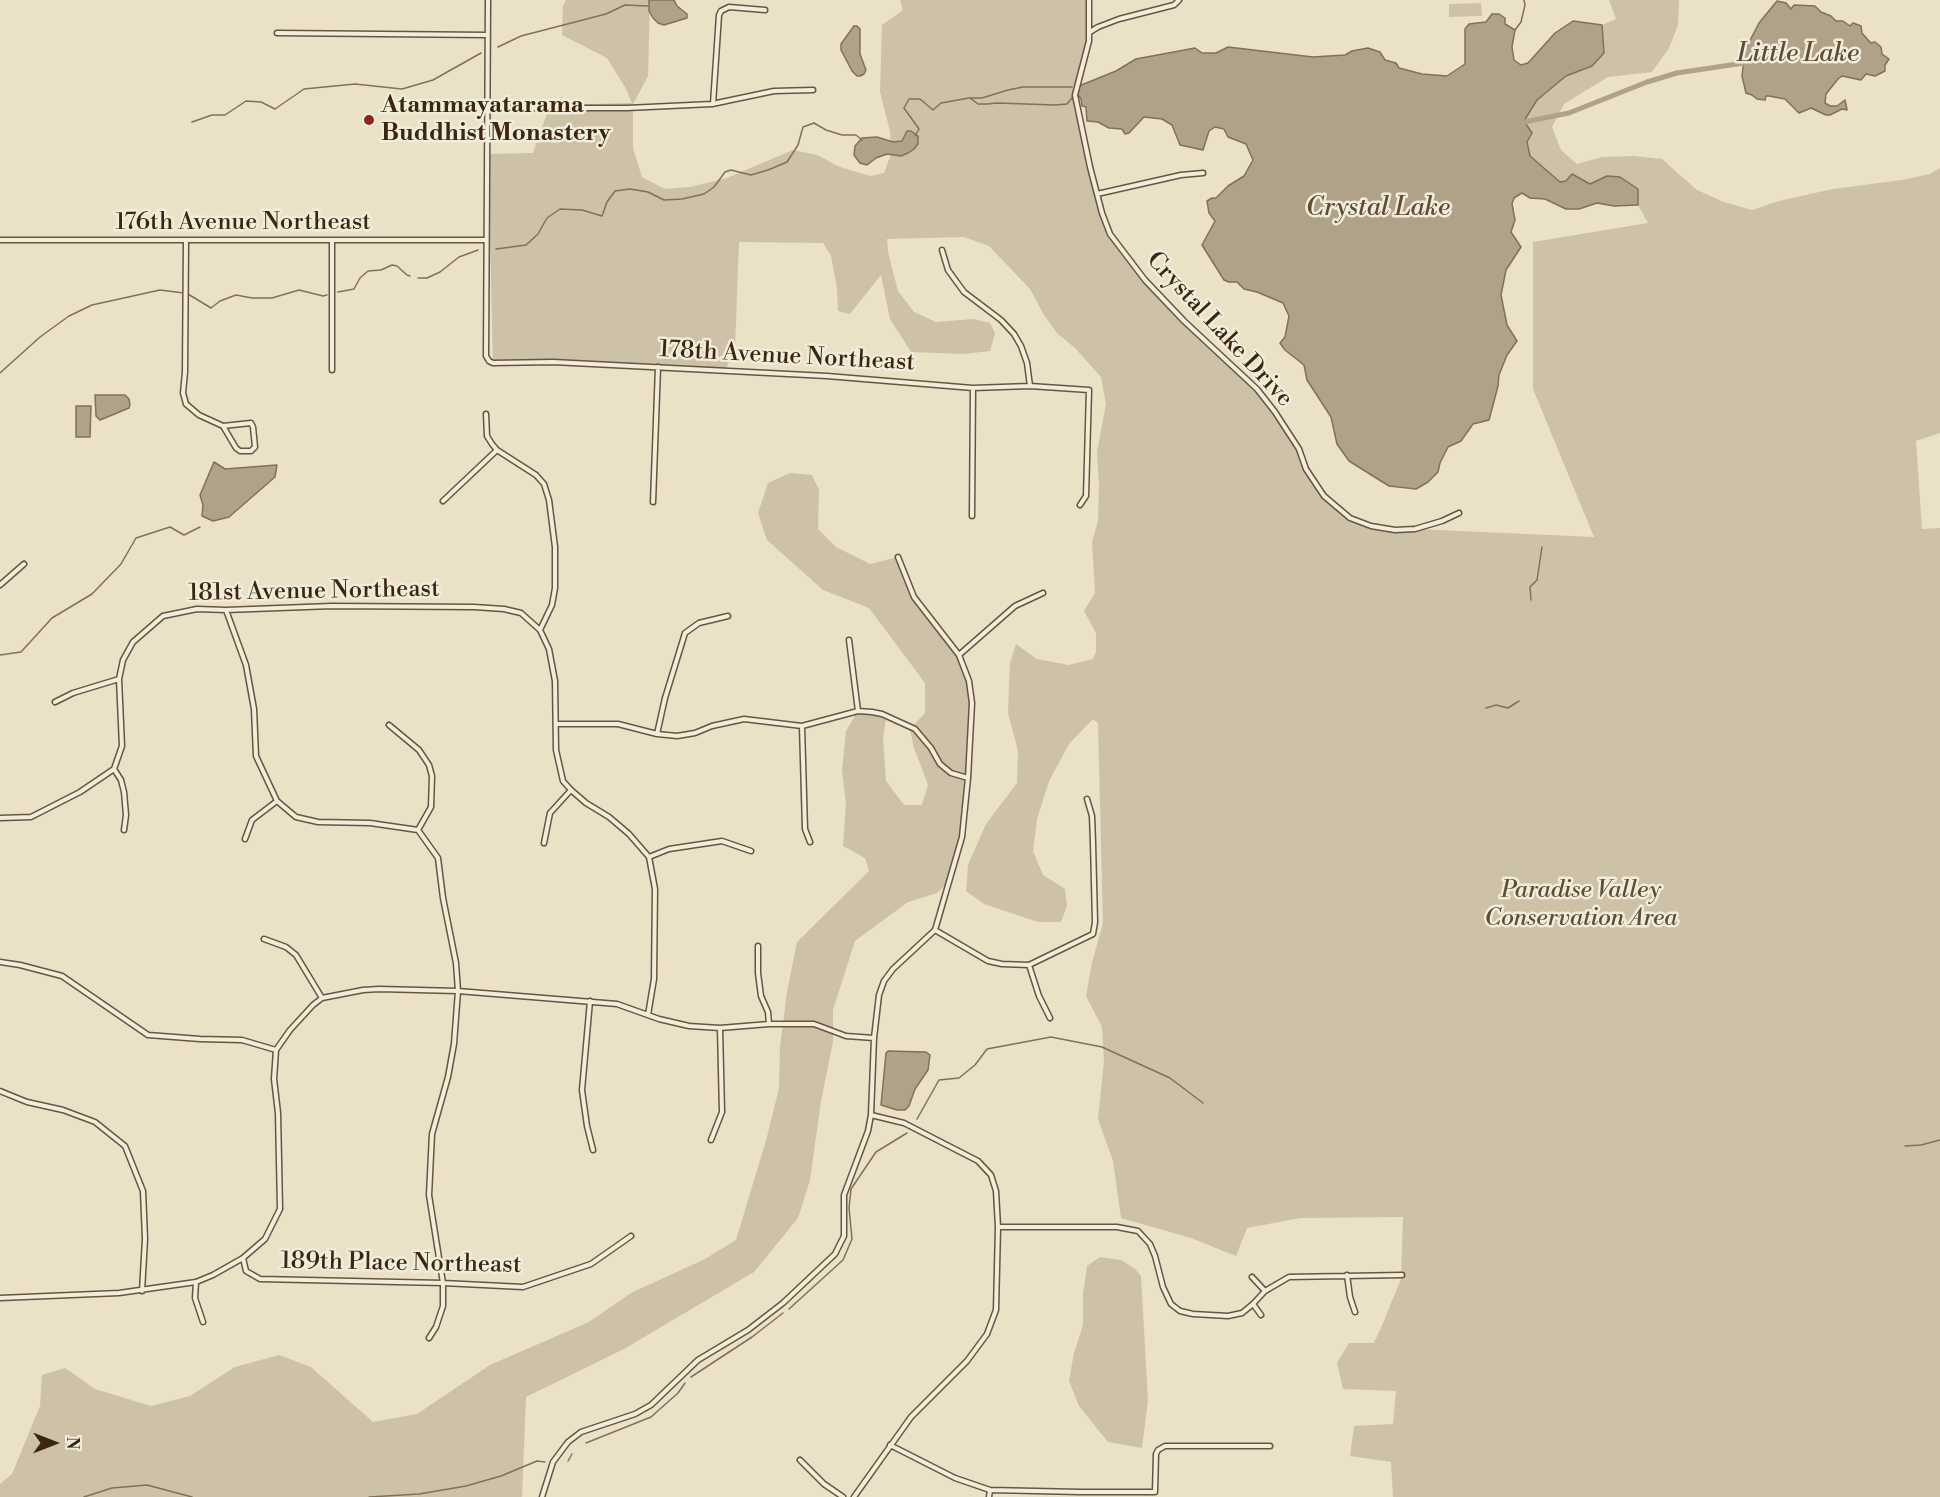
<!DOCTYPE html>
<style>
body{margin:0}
#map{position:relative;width:1940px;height:1497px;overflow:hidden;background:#ebe1c7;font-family:"Libre Bodoni",serif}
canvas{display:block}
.north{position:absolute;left:24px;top:1413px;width:60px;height:60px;-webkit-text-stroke:4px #f2ecdb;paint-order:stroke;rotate:90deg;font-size:16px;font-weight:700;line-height:24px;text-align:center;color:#3c2612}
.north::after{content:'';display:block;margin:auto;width:21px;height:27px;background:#3c2612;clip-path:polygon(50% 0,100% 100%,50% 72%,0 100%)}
</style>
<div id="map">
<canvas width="1940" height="1497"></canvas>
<div class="north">N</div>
</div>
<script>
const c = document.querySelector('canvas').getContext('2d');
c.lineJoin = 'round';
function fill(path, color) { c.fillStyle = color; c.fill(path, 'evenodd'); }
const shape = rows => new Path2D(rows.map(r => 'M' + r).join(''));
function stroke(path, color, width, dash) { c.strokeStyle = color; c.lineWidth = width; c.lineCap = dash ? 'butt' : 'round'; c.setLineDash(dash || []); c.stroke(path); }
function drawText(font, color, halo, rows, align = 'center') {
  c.font = font + ' "Libre Bodoni",serif'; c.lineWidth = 5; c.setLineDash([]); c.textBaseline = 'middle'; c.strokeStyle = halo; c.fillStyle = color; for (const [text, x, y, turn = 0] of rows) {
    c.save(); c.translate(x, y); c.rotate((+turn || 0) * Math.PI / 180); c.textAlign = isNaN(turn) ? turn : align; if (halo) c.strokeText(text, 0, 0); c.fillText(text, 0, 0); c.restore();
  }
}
fill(shape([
 [566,0,650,0,648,76,633,104,633,148,642,177,665,189,690,187,727,178,793,150,817,155,840,167,870,176,884,173,891,154,890,131,880,92,882,25,903,10,900,0,1089,0,1090,32,1075,89,1099,214,1108,235,1145,280,1184,321,1237,369,1275,412,1299,449,1306,469,1324,496,1350,518,1371,526,1395,530,1415,529,1594,537,1533,389,1533,242,1648,223,1638,205,1638,189,1607,176,1590,184,1566,181,1560,182,1530,156,1524,122,1537,100,1566,75,1592,66,1604,53,1602,25,1616,19,1609,0,1679,0,1678,25,1669,48,1652,72,1608,77,1564,104,1552,127,1561,150,1577,164,1602,157,1634,156,1662,159,1697,190,1724,202,1752,210,1779,201,1833,189,1902,180,1930,174,1940,168,1940,433,1916,441,1922,529,1940,528,1940,1497,1393,1497,1391,1462,1350,1456,1354,1426,1393,1424,1396,1391,1343,1389,1337,1363,1349,1343,1374,1343,1383,1323,1401,1279,1403,1217,1300,1218,1247,1228,1236,1256,1191,1238,1121,1218,1113,1161,1098,1119,1104,1061,1102,1027,1086,996,1092,963,1103,923,1098,723,1093,719,1069,744,1049,781,1037,819,1033,851,1043,875,1065,889,1067,906,1061,922,1038,922,984,904,966,891,968,865,986,824,1017,783,1018,751,1008,713,1010,663,1016,644,1037,659,1069,665,1093,659,1096,652,1096,633,1084,611,1095,593,1092,542,1098,521,1099,486,1097,452,1106,404,1101,377,1075,348,1057,333,1044,315,1030,289,989,246,964,237,887,239,888,252,898,291,914,312,936,322,973,319,990,323,995,333,990,351,963,354,911,352,890,319,881,275,850,314,838,311,837,288,831,256,823,243,739,242,735,348,724,373,696,369,553,362,493,363,488,154,533,153,550,105,632,103,625,87,607,58,562,35,563,6],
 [1481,3,1482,16,1449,17,1449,4],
 [790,473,812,475,819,490,818,529,836,547,870,564,898,557,914,597,959,655,969,681,972,703,970,744,962,837,948,883,937,893,908,902,855,941,833,1010,833,1042,821,1101,810,1180,798,1218,754,1272,624,1349,526,1397,522,1497,0,1497,0,1484,12,1474,40,1406,42,1375,65,1368,95,1389,151,1406,190,1396,235,1367,279,1355,311,1367,373,1422,417,1414,490,1365,589,1322,631,1293,705,1259,736,1240,767,1137,779,1088,780,1047,787,992,797,942,869,871,865,858,843,846,846,804,842,770,846,731,858,711,872,712,886,720,883,738,886,781,904,805,922,805,928,785,914,748,910,729,925,713,925,683,869,608,823,590,767,540,758,513,768,483],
 [1100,1257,1121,1260,1134,1268,1141,1276,1148,1400,1142,1448,1108,1442,1079,1406,1069,1381,1074,1353,1083,1325,1083,1294,1087,1266]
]), '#cdc1a8');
const water = shape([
 [649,0,674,0,677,6,687,14,687,18,664,25,658,23,653,18,649,11,649,0],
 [1777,1,1786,3,1791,9,1794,5,1815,6,1821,12,1831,16,1836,21,1843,21,1850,26,1853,23,1861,26,1862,33,1868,40,1871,43,1875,42,1881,47,1882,54,1889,59,1885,65,1885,71,1875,76,1866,74,1861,80,1842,76,1838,79,1826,94,1825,103,1830,106,1837,106,1845,100,1847,110,1842,109,1830,115,1826,115,1811,108,1799,113,1785,99,1769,96,1766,96,1765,100,1757,99,1752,95,1746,93,1742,76,1745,50,1759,23,1777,1],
 [1492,14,1499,14,1505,18,1505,24,1515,30,1512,47,1514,60,1521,65,1528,63,1555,33,1573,21,1602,25,1604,53,1592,66,1566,76,1537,100,1524,121,1532,133,1527,142,1530,156,1560,182,1566,181,1572,174,1590,184,1607,176,1620,177,1638,189,1638,205,1614,206,1597,203,1579,209,1566,209,1545,199,1530,198,1522,193,1514,198,1512,204,1515,220,1511,232,1521,247,1506,270,1501,295,1507,325,1517,341,1507,355,1499,375,1498,386,1489,420,1473,424,1461,441,1448,447,1440,463,1438,472,1428,482,1416,489,1389,486,1349,461,1337,444,1331,417,1307,380,1304,365,1285,350,1280,343,1285,337,1289,316,1283,303,1257,292,1244,289,1237,282,1229,282,1224,280,1202,245,1215,221,1209,213,1207,201,1212,198,1216,198,1228,186,1244,176,1253,160,1246,144,1228,137,1224,129,1215,127,1209,131,1203,150,1180,145,1172,125,1162,119,1144,117,1129,133,1125,134,1122,129,1109,128,1098,122,1087,121,1086,107,1082,106,1081,99,1079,96,1073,99,1072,97,1077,93,1079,86,1116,71,1136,59,1195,48,1202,53,1216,53,1228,47,1313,57,1345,55,1352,51,1368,48,1380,52,1385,60,1396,63,1399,68,1422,74,1447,76,1465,64,1465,29,1469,24,1486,22,1492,14],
 [854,26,857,26,860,29,860,54,866,70,864,74,860,76,857,76,852,71,841,50,841,44,854,26],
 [907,131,911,131,918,136,918,144,914,149,908,153,901,156,887,154,876,158,867,165,860,163,854,155,855,146,862,138,877,137,893,142,902,141,907,131],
 [125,395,129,399,130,405,129,408,100,420,96,416,95,395,125,395],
 [76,406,91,406,90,437,76,437,76,406],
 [214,462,225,469,277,465,275,477,229,517,213,521,202,516,203,505,200,495,214,462],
 [888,1051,926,1052,930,1055,928,1070,915,1089,909,1106,905,1110,897,1110,881,1105,886,1053,888,1051]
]);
fill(water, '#b0a189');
stroke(water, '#827059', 1.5);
stroke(shape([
 [1515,30,1521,22,1525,5,1524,0],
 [498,47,521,36,606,14,625,5,648,6],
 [970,98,978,104,987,104,997,103,1055,105,1067,104,1072,98],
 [192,122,212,115,225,115,246,101,261,102,275,109,304,89,355,84,402,89,433,80,481,53],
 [915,136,919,129,904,108,909,99,920,99,933,110,941,103,969,98,982,98,1008,90,1023,87,1072,87],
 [496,249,526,245,538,234,547,218,560,209,582,210,602,216,607,202,615,191,630,189,648,192,664,200,682,199,704,194,714,187,725,172,731,170,751,175,768,170,787,162,798,145,803,127,814,123,826,130,842,135,856,135,862,140],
 [418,278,427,278,440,272,459,257,478,250],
 [338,292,354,289,360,278,368,271,381,270,392,265,397,266,407,275,410,276],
 [188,294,211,308,220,301,236,295,252,298,272,298,299,290,323,296,327,295],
 [0,373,40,337,69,316,92,305,160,290,184,293],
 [1531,600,1530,587,1537,580,1542,547],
 [0,655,21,652,52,618,92,594,121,564,136,538,170,527,184,535,200,527],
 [1486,708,1496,705,1508,708,1519,701],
 [917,1119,939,1080,959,1078,975,1065,987,1049,1051,1037,1102,1047,1170,1078,1203,1103],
 [1905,1146,1921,1145,1940,1140],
 [789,1309,843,1260,852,1239,849,1208,851,1189,876,1152,907,1133],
 [691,1377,752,1337,783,1313],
 [586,1443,651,1417,678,1393,685,1383],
 [568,1461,572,1454],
 [84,1497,112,1488,147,1485,192,1497],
 [369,1497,419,1494,466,1486,501,1476,537,1461,545,1462]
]), '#827059', 1.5);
stroke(shape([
 [1524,122,1569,113,1647,82,1677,73,1744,63]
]), '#b0a189', 5);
const street = shape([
 [488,0,486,356,489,361,493,363,553,362,827,376,973,388,1030,386,1089,390,1086,496,1080,505],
 [1089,0,1089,41,1075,95,1090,167,1102,213,1110,234,1145,280,1184,321,1257,389,1275,412,1299,449,1306,469,1324,496,1350,518,1371,526,1395,530,1415,529,1442,521,1459,513],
 [1090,32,1098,27,1119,19,1174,5,1179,0],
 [277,33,487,35],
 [713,104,719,15,721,11,729,7,765,10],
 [488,108,627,108,712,104,774,91,813,90],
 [1097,194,1181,175,1203,173],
 [0,240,486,240],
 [186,241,185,372,183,393,186,404,199,415,223,426,251,423,253,427,255,447,251,451,240,451,236,448,223,426],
 [332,242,332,370],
 [942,250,948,270,964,292,1001,320,1014,334,1021,346,1027,363,1030,386],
 [486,414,487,436,492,444,497,450,536,475,544,484,549,500,555,547,555,588,552,605,540,630],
 [443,501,497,450],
 [653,502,658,367],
 [972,516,973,388],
 [0,585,24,564],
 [226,610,246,665,254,709,256,756,277,801,296,817,318,822,370,823,418,830],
 [849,640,858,711],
 [959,655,1015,606,1043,593],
 [55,702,73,693,119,679],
 [557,724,618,724,657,734,677,736,695,733,712,726,744,719,802,726,858,711,872,712,882,714,915,729,931,748,940,764,951,773,968,778],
 [389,725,419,750,429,765,432,776,431,807,418,830,438,858,443,898,456,963,458,991,454,1044,448,1077,432,1134,429,1195,443,1283,443,1306,436,1327,429,1338],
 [802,726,805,829,810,842],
 [657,734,665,698,685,633,699,623,728,616],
 [0,818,31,817,80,792,114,769],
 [124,830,126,815,124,792,121,780,114,769,122,746,119,679,123,660,133,642,163,616,197,609,226,610,332,606,474,607,504,609,521,613,540,630,549,649,555,681,556,750,563,781,571,790,586,803,609,817,629,834,649,857,655,889,654,979,648,1015],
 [245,839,252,820,277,801],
 [544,843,550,813,571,790],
 [649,857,669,849,722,841,751,851],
 [935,930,988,961,1002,964,1029,965,1093,934,1095,922,1093,843,1092,816,1087,799],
 [264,939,286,947,296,955,322,998],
 [758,946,758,973,761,996,768,1012,769,1024],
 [0,962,20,965,62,976,148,1035,200,1039,242,1040,276,1050],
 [1029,965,1039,996,1050,1018],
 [590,1001,582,1090,587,1126,593,1150],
 [0,1091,27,1102,63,1110,95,1122,125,1146,143,1191,145,1239,142,1291],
 [711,1140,722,1112,720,1028],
 [998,1227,1117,1227,1138,1231,1150,1244,1155,1256,1163,1287,1171,1304,1180,1311,1193,1314,1228,1316,1242,1313,1253,1304,1265,1291,1289,1277,1402,1275],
 [243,1258,246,1271,260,1279,443,1283,523,1287,591,1264,631,1236],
 [1347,1275,1350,1297,1355,1312],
 [1252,1277,1265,1291],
 [196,1282,195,1298,203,1322],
 [0,1298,119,1293,196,1282,213,1275,243,1258,265,1239,280,1209,278,1113,274,1079,276,1050,290,1030,313,1005,322,998,363,990,379,989,458,991,617,1004,659,1019,689,1026,720,1028,769,1024,814,1024,846,1036,874,1038],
 [1253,1304,1261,1315],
 [890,1445,955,1478,990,1490,1080,1492,1155,1492,1156,1454,1158,1450,1165,1446,1270,1446],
 [800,1460,824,1484,843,1497],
 [542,1497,553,1462,568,1442,581,1432,635,1414,651,1405,698,1360,748,1330,783,1303,835,1254,844,1236,844,1195,868,1131,871,1115,874,1038,879,995,884,981,893,969,935,930,962,837,968,778,972,703,969,681,959,655,914,597,898,557],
 [854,1497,911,1417,967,1361,987,1334,996,1310,998,1227,996,1191,991,1175,978,1161,904,1123,871,1115],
 [989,1497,990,1490]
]);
stroke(street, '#68553f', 7);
stroke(street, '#f2ecdb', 4);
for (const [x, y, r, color] of [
 [369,120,6,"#8f2418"]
]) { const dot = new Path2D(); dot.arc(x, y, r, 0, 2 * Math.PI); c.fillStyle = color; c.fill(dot); stroke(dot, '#f2ecdb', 2); }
drawText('bold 24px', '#3c2612', '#f2ecdb', [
 ["Atammayatarama",381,106],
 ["Buddhist Monastery",381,134]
], 'left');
drawText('24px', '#3c2612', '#f2ecdb', [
 ["176th Avenue Northeast",243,223],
 ["Crystal Lake Drive",1219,330,47],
 ["178th Avenue Northeast",787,357,3],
 ["181st Avenue Northeast",314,592,-1],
 ["189th Place Northeast",401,1264,1]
]);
drawText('italic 24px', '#604d38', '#f2ecdb', [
 ["Paradise Valley",1581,891],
 ["Conservation Area",1581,919]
]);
drawText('italic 26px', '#5f4b36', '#f2ecdb', [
 ["Little Lake",1798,55],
 ["Crystal Lake",1378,209]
]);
</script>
